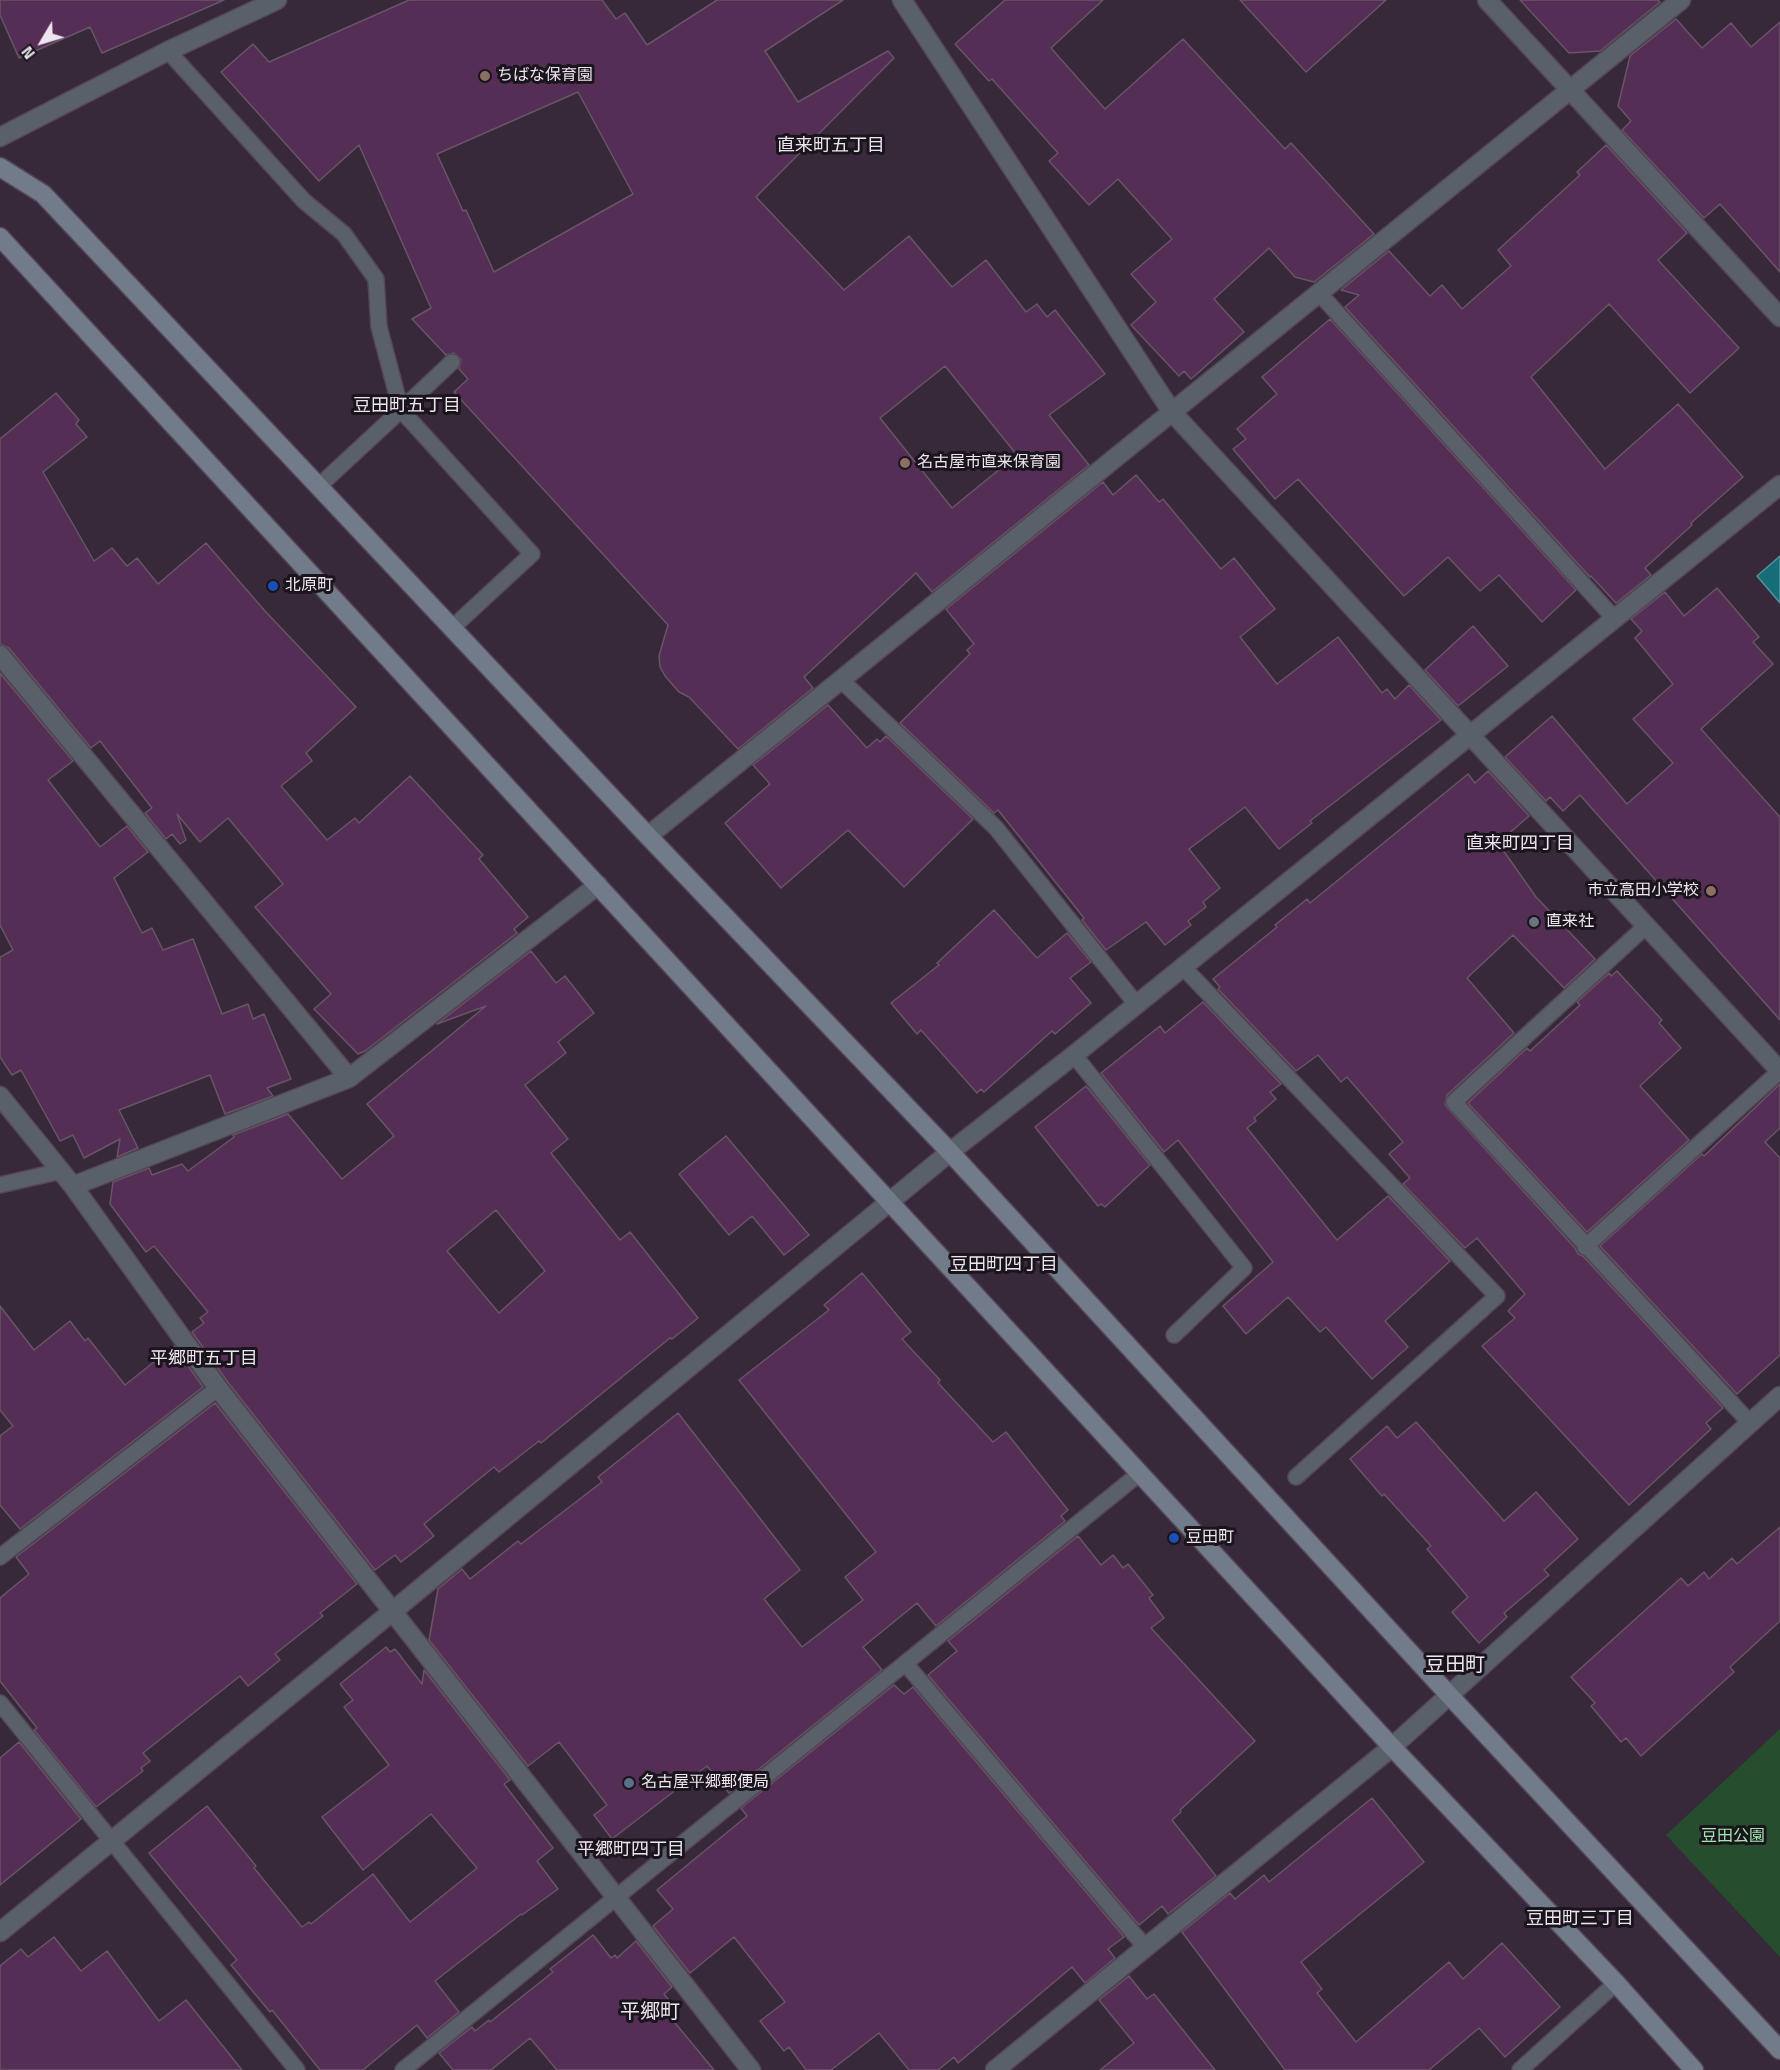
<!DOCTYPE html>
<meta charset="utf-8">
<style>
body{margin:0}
#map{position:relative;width:1780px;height:2070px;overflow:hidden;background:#37283a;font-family:"Titillium Web",sans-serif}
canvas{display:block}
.north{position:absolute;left:12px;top:12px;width:60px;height:60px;-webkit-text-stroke:4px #1a141c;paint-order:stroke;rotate:232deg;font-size:16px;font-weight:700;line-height:24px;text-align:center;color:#eee4f0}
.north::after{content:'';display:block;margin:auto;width:21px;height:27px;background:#eee4f0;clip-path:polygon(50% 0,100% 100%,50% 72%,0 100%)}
</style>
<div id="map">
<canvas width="1780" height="2070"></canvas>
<div class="north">N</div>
</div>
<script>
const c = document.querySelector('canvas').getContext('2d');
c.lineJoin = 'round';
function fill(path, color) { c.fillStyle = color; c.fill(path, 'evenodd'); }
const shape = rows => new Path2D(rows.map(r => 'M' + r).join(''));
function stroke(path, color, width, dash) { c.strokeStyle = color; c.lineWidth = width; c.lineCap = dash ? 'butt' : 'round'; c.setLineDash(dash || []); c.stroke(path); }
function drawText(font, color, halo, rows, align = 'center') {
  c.font = font + ' "Titillium Web","Noto Sans JP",sans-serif'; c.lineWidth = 6; c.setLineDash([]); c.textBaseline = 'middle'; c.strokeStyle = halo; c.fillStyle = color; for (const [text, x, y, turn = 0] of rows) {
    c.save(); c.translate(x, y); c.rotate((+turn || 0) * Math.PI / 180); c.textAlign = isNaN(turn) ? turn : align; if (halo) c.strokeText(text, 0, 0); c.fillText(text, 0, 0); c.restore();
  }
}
fill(shape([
 [1780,1729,1780,1957,1666,1835]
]), '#264d2d');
const water = shape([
 [1780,556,1780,603,1757,576,1780,556]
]);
fill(water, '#156e77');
stroke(water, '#56919b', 1.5);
const building = shape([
 [0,0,224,0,102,53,90,27,19,58,0,15,0,0],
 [409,0,602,0,616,19,625,13,647,45,717,0,843,0,765,51,798,102,888,51,894,58,756,197,844,290,909,236,952,287,986,260,1026,312,1037,304,1047,317,1055,310,1105,374,1049,415,1089,465,932,592,916,573,804,677,813,688,738,749,689,697,679,692,665,676,660,667,659,656,668,625,454,392,468,379,459,369,461,359,454,353,446,355,412,319,431,308,359,145,319,181,221,72,253,44,269,62,409,0],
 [578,92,633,194,494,272,466,210,463,211,437,154,578,92],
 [945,366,1017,455,952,508,880,418,945,366],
 [1005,0,1103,0,1051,48,1105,109,1183,39,1285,149,1291,143,1374,234,1314,282,1295,277,1269,248,1214,299,1244,332,1191,379,1184,371,1179,376,1131,325,1156,302,1131,274,1172,239,1118,179,1089,205,1049,161,1058,153,992,79,989,81,955,44,1005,0],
 [1240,0,1386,0,1306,72,1240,0],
 [1520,0,1658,0,1660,2,1600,51,1569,53,1520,0],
 [1676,19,1702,48,1731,23,1751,47,1780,22,1780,272,1720,204,1704,218,1622,130,1631,121,1618,106,1630,56,1676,19],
 [1606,145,1687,233,1658,260,1739,348,1690,393,1609,304,1531,377,1605,469,1678,404,1743,477,1691,523,1692,525,1645,568,1651,575,1616,603,1591,576,1590,577,1345,307,1359,295,1341,290,1389,251,1430,296,1442,285,1462,309,1511,266,1498,250,1580,175,1577,172,1606,145],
 [1330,319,1576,590,1542,622,1499,575,1480,591,1448,557,1404,596,1298,479,1275,499,1233,449,1246,439,1237,429,1277,394,1262,377,1330,319],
 [56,393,79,420,76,424,87,437,43,472,94,561,112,548,127,566,137,558,158,584,206,543,265,611,356,707,306,753,312,761,281,786,327,840,355,818,359,823,410,776,483,855,479,859,528,917,514,929,517,933,365,1051,358,1054,314,1009,331,994,255,907,283,884,228,818,200,842,177,814,186,840,180,844,172,834,166,839,145,813,152,808,100,741,91,748,9,648,0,644,0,439,56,393],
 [1136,475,1159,502,1163,499,1221,569,1234,558,1275,609,1240,637,1277,684,1338,637,1382,693,1387,689,1395,699,1409,685,1441,720,1310,821,1312,823,1279,849,1245,807,1189,849,1220,888,1203,902,1206,907,1188,921,1191,925,1165,945,1146,922,1106,950,1082,920,1084,918,998,810,994,813,900,723,970,654,967,650,974,644,946,609,1103,482,1113,495,1136,475],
 [1717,588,1759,637,1753,642,1773,664,1701,729,1780,817,1780,1020,1580,795,1563,811,1550,797,1546,801,1505,757,1552,716,1627,804,1673,763,1633,719,1673,684,1635,638,1642,631,1631,619,1665,592,1684,616,1717,588],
 [1473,626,1508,666,1458,706,1425,670,1473,626],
 [0,673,73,761,48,780,100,847,127,826,148,852,114,878,142,933,152,928,163,950,193,939,222,1014,248,1004,253,1019,264,1014,291,1079,267,1088,273,1096,225,1114,210,1075,119,1110,138,1148,117,1157,120,1139,84,1158,73,1135,60,1141,21,1070,12,1075,0,1057,0,957,13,950,0,925,0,673],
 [828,705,867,748,877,739,880,742,886,736,973,819,904,887,848,830,781,888,725,823,770,784,753,765,828,705],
 [1488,771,1529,816,1498,843,1536,897,1595,959,1564,988,1513,935,1467,978,1514,1033,1447,1095,1445,1105,1575,1248,1578,1254,1583,1256,1723,1408,1706,1423,1711,1429,1629,1505,1482,1346,1515,1318,1508,1311,1525,1294,1477,1238,1465,1248,1403,1184,1410,1178,1389,1154,1403,1142,1347,1077,1341,1082,1318,1055,1296,1071,1218,989,1220,987,1213,979,1277,927,1275,925,1307,899,1310,903,1468,774,1475,783,1488,771],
 [994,910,1037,958,1067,933,1091,962,1070,978,1091,1003,1055,1034,1052,1031,984,1092,981,1089,977,1093,921,1030,917,1034,891,1003,939,965,937,963,994,910],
 [531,951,556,983,565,976,594,1013,558,1042,566,1053,525,1085,568,1139,551,1153,620,1240,630,1232,698,1318,672,1339,670,1338,541,1443,539,1441,499,1472,494,1467,424,1524,434,1536,401,1562,395,1555,375,1570,227,1381,192,1332,204,1323,200,1318,208,1312,154,1246,146,1252,110,1204,113,1182,149,1168,152,1175,182,1164,188,1171,234,1137,233,1135,288,1114,342,1179,394,1136,367,1104,486,1006,437,1024,531,951],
 [496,1210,545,1271,499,1313,447,1251,496,1210],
 [1617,971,1662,1020,1659,1023,1681,1048,1640,1086,1689,1140,1587,1232,1468,1103,1527,1048,1530,1051,1580,1005,1577,1002,1609,973,1611,976,1617,971],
 [1203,1002,1281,1084,1270,1092,1276,1099,1254,1118,1256,1121,1247,1128,1337,1240,1388,1196,1450,1261,1385,1321,1408,1347,1372,1379,1326,1327,1320,1332,1288,1297,1246,1334,1223,1306,1273,1262,1178,1140,1164,1152,1101,1073,1160,1026,1165,1033,1203,1002],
 [1780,1084,1780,1128,1765,1142,1780,1158,1780,1355,1737,1394,1600,1246,1702,1154,1704,1156,1780,1084],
 [1086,1086,1150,1165,1105,1207,1101,1204,1098,1206,1035,1127,1086,1086],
 [726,1136,809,1235,784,1255,752,1216,729,1235,679,1174,726,1136],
 [862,1273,911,1332,902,1339,940,1380,938,1383,993,1442,1006,1432,1068,1510,1061,1516,1065,1521,936,1626,917,1603,863,1647,882,1670,729,1793,707,1766,612,1839,594,1815,607,1805,559,1742,528,1766,429,1640,438,1589,462,1569,470,1579,518,1541,521,1544,602,1482,598,1477,678,1413,800,1570,764,1599,802,1647,863,1600,845,1577,876,1552,739,1380,829,1310,824,1305,862,1273],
 [0,1306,34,1350,70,1321,85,1341,88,1338,125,1385,174,1346,203,1387,20,1529,0,1505,0,1436,13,1426,0,1410,0,1306],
 [215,1403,357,1584,320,1613,323,1616,275,1654,280,1660,248,1686,240,1676,143,1753,150,1761,141,1768,143,1771,96,1807,34,1730,37,1728,0,1681,0,1598,29,1574,16,1557,215,1403],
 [1416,1422,1504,1521,1536,1492,1578,1539,1544,1570,1549,1575,1504,1613,1507,1617,1479,1643,1452,1612,1468,1597,1427,1549,1431,1546,1384,1494,1382,1496,1350,1459,1387,1426,1397,1438,1416,1422],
 [1780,1527,1780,1621,1730,1667,1734,1672,1641,1756,1626,1738,1621,1742,1591,1706,1595,1703,1571,1677,1681,1578,1688,1586,1704,1572,1709,1579,1732,1558,1737,1564,1780,1527],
 [1078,1536,1101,1565,1113,1555,1123,1568,1128,1564,1153,1595,1149,1598,1164,1618,1151,1628,1255,1741,1180,1810,1181,1812,1172,1820,1216,1876,1168,1914,1162,1906,1139,1925,928,1675,957,1651,948,1641,1078,1536],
 [386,1647,390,1652,395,1649,422,1684,424,1670,510,1780,504,1784,553,1848,537,1861,558,1889,522,1915,521,1914,435,1981,459,2012,427,2038,417,2025,363,2070,320,2070,272,2010,270,2012,231,1965,237,1960,149,1853,207,1806,256,1866,254,1868,302,1927,309,1922,311,1924,373,1874,410,1922,477,1868,431,1814,363,1870,322,1817,389,1765,344,1707,353,1700,340,1684,386,1647],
 [894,1685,904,1694,913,1687,1124,1937,1108,1949,1115,1958,1085,1983,1072,1967,958,2063,954,2057,938,2070,909,2070,879,2033,831,2070,806,2070,789,2047,784,2051,760,2021,785,2002,734,1937,690,1973,653,1926,673,1909,657,1890,747,1816,741,1808,894,1685],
 [19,1742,81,1819,0,1885,0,1758,19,1742],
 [1372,1798,1424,1862,1301,1962,1322,1989,1317,1993,1356,2042,1449,1962,1463,1979,1502,1943,1560,2007,1505,2057,1479,2028,1429,2070,1285,2070,1182,1932,1230,1893,1235,1899,1264,1875,1269,1882,1372,1798],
 [593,1935,611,1958,615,1955,617,1958,636,1941,672,1987,664,1994,678,2012,671,2018,714,2070,557,2070,530,2038,491,2070,453,2070,439,2053,472,2027,475,2031,489,2020,490,2022,553,1972,550,1969,593,1935],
 [54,1937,81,1971,107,1951,159,2021,186,2000,242,2070,0,2070,0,1966,21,1949,28,1957,54,1937],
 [1129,1976,1147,1999,1154,1994,1215,2070,1100,2070,1134,2043,1099,2000,1129,1976]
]);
fill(building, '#542e54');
stroke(building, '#685567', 1.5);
const lane = shape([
 [168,51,304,201,344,234,376,279,379,327,401,410,452,362],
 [1319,293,1613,617],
 [319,486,401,410,532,554,452,628],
 [841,680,996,828,1137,1005],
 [1646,926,1454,1102,1750,1423],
 [1183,967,1497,1296,1296,1477],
 [1074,1055,1244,1268,1174,1335],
 [0,1185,61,1171],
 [1585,1247,1780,1071],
 [0,1557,218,1388],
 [905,1663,1146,1948],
 [0,1703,297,2070],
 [403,2070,1140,1473],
 [1520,2070,1616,1983]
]);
const street = shape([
 [902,0,1172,412,1780,1071],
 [1487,0,1780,317],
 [0,137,168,51,277,0],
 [0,655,349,1078],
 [648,836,1681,0],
 [0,1096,73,1186,218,1388,751,2070],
 [73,1186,349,1078,598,885],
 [0,1932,393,1611,950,1152,1074,1055,1780,485],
 [995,2070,1392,1747,1780,1396]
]);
const secondary = shape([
 [0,167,43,194,648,836,950,1152,1450,1696,1780,2050],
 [0,237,1392,1747,1616,1983,1694,2070]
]);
stroke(lane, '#544657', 18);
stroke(street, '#544657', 21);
stroke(secondary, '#544657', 21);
stroke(lane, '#5a6069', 15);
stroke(street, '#5a6069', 18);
stroke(secondary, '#727b8a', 18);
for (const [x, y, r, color] of [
 [485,76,6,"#8d6e63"],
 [905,463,6,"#8d6e63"],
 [273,586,6,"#1a4fb4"],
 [1711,891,6,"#8d6e63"],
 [1534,922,6,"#6b7280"],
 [1174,1538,6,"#1a4fb4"],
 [629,1783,6,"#5c6f8a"]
]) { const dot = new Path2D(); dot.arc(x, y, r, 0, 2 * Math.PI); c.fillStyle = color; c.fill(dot); stroke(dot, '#1a141c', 2); }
drawText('16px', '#eee4f0', '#1a141c', [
 ["ちばな保育園",497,76],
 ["名古屋市直来保育園",917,463],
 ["北原町",285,586],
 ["市立高田小学校",1699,891,"right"],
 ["直来社",1546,922],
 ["豆田町",1186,1538],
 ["名古屋平郷郵便局",641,1783]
], 'left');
drawText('16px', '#a2e9ad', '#1a141c', [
 ["豆田公園",1733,1837]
]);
drawText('18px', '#eee4f0', '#1a141c', [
 ["直来町五丁目",831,147],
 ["豆田町五丁目",407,407],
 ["直来町四丁目",1520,845],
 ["豆田町四丁目",1004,1266],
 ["平郷町五丁目",204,1360],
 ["平郷町四丁目",631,1851],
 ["豆田町三丁目",1580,1920]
]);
drawText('20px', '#eee4f0', '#1a141c', [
 ["豆田町",1455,1666],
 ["平郷町",650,2013]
]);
</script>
